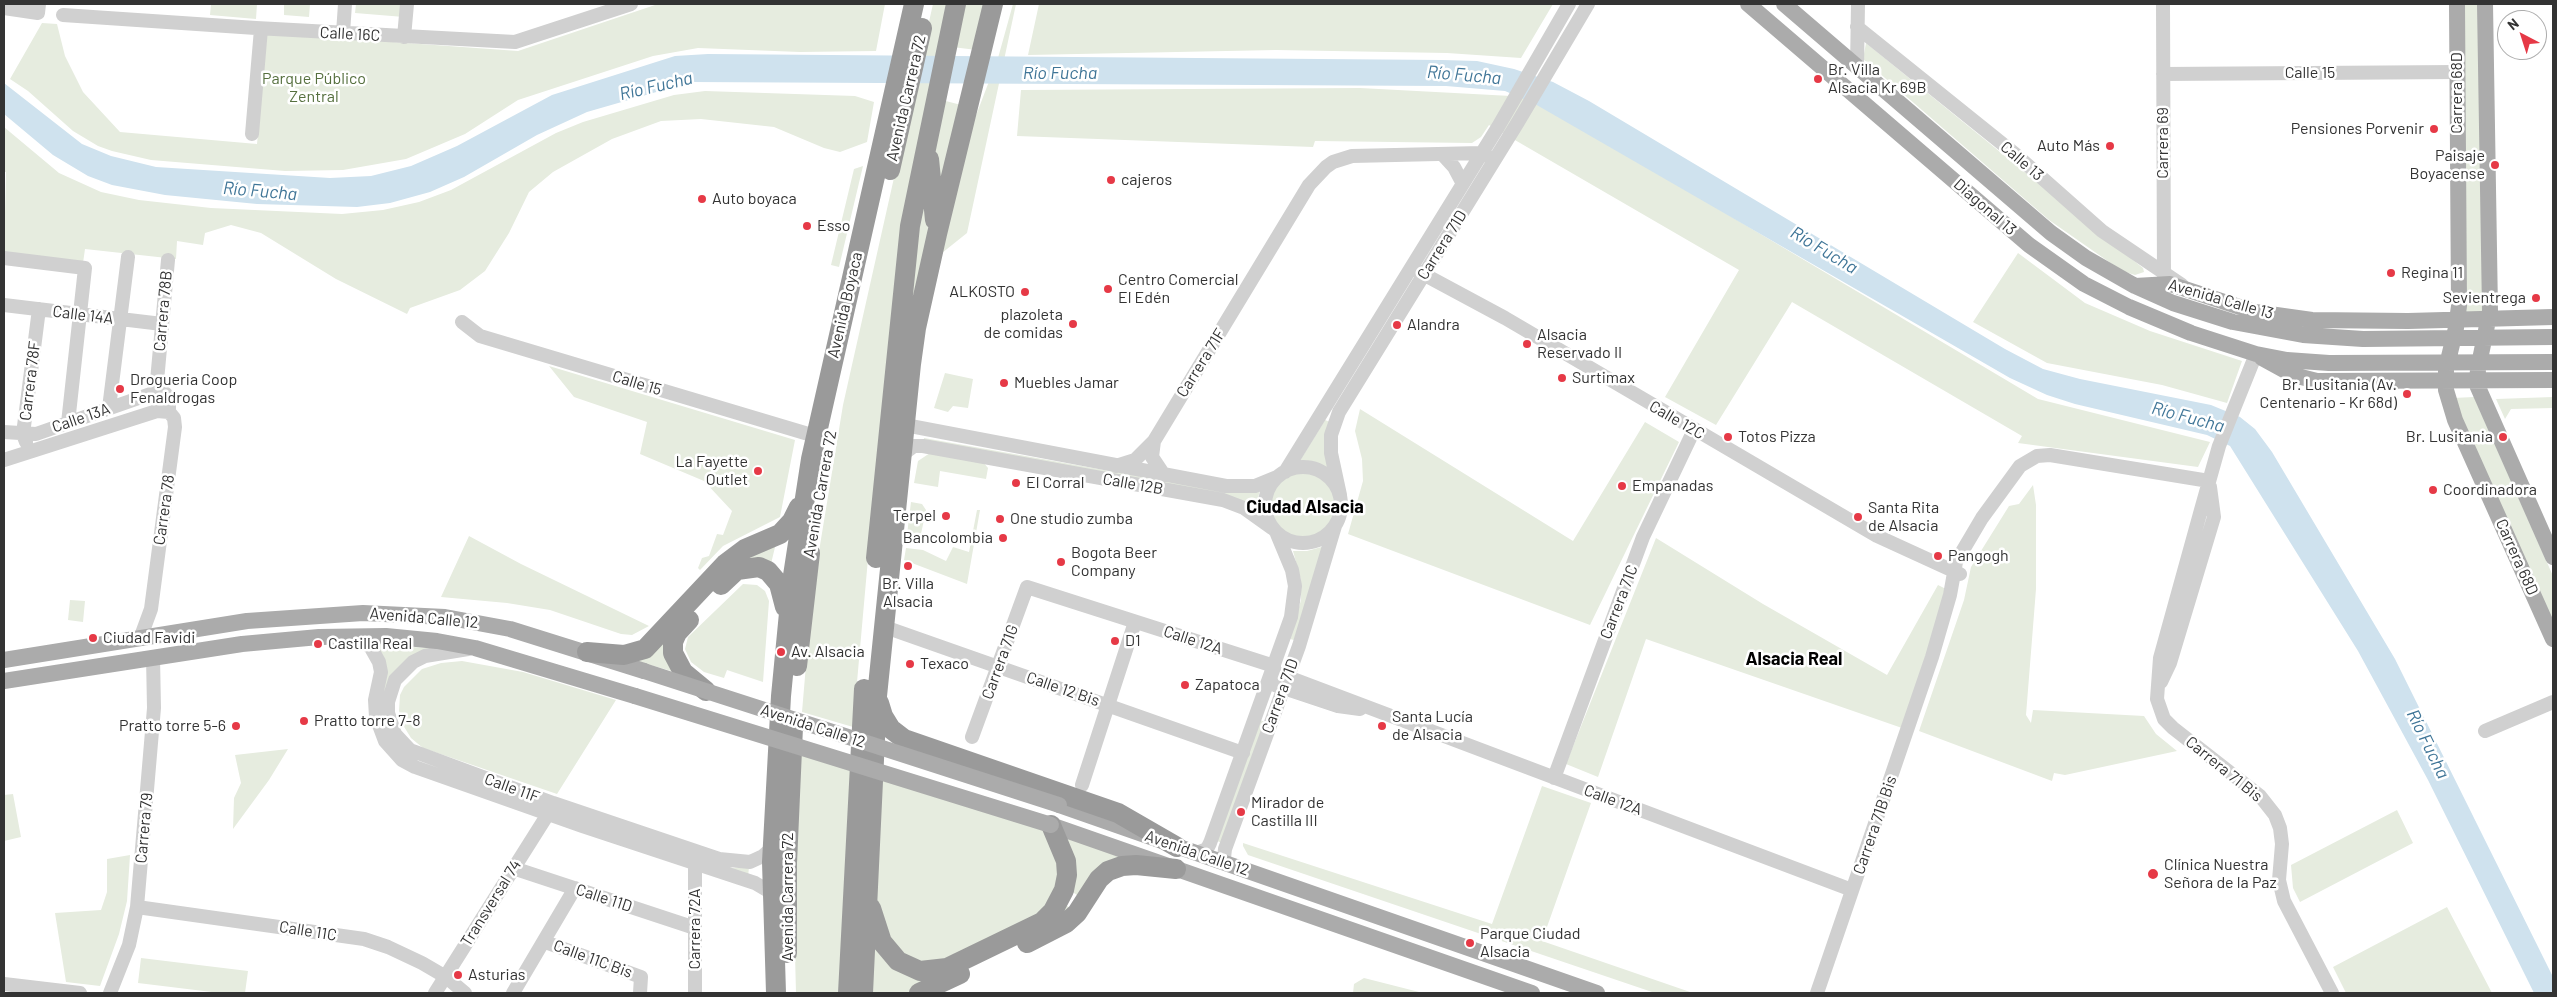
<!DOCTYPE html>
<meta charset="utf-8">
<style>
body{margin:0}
#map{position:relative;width:2557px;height:997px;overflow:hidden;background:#fff;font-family:Barlow,sans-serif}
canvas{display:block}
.frame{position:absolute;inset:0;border:5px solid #333;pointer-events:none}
.north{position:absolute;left:2497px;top:10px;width:50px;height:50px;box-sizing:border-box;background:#fff;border:1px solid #adadad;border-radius:50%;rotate:320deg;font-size:14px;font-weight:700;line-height:20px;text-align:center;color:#333}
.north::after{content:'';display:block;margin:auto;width:18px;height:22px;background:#e63946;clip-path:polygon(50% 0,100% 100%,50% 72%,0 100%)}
</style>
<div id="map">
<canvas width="2557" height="997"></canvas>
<div class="frame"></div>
<div class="north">N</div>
</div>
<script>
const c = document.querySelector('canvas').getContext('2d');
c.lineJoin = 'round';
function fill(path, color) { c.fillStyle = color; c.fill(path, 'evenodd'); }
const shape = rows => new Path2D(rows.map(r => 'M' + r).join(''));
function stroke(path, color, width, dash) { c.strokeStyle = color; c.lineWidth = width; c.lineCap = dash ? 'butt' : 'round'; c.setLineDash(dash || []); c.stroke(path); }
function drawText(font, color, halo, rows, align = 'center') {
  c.font = font + ' Barlow,sans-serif'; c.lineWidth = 5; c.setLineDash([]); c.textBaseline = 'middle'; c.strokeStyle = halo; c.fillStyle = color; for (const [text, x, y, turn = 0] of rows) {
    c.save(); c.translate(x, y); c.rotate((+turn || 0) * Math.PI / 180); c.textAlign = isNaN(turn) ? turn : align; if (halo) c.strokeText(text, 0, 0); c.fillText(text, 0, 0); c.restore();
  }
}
fill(shape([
 [211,4,257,4,256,19,210,15],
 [284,4,310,4,309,17,284,15],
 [356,4,405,4,404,17,355,13],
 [658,4,885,4,876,51,800,52,698,48,653,56,518,100,465,134,406,159,343,170,285,171,151,160,112,151,98,146,73,131,28,91,10,79,42,23,57,24,65,56,83,92,120,132,257,144,267,33,518,51],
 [933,4,950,4,871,525,853,727,802,712,812,594,843,405],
 [961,4,988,4,977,50,952,47],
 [1013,4,1016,4,967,233,937,257,970,131,998,58],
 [1039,4,1553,4,1521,58,1447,53,1276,50,1028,55],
 [2463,4,2482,4,2483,315,2465,315],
 [1866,43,2138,264,2143,268,2144,272,2135,275,2122,271,2049,220,1863,59],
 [1360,88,1530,97,2038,399,2210,442,2198,467,2018,443,2022,436,1792,302,1716,425,1665,397,1739,270,1489,125,1481,137,1472,143,1315,141,1313,147,1017,136,1021,90],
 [705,91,855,96,874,102,867,142,840,152,824,148,774,127,701,119,661,121,612,139,553,172,529,192,509,233,485,271,460,290,410,308,407,314,336,279,261,233,231,225,205,233,203,245,177,241,176,259,85,249,83,263,4,255,6,172,4,172,4,127,59,173,101,192,139,200,211,208,342,214,383,210,419,202,451,190,556,133,583,122,674,95],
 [942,100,965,106,939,211,932,143],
 [863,166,839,267,831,265,854,169],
 [926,173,932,230,901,360],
 [2018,253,2085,303,2150,331,2242,361,2227,403,2162,385,2047,363,1973,322],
 [549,366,795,440,780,517,723,546,700,570,698,568,702,558,709,556,717,534,723,535,732,511,704,481,640,454,647,422,574,397],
 [945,373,973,379,968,408,953,406,948,412,934,408],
 [2474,397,2553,576,2553,621,2453,398],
 [2553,397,2553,408,2511,409,2505,419,2496,399],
 [1360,409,1573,541,1645,422,1679,442,1590,625,1348,534,1363,481,1362,459,1355,431],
 [1325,420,1330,422,1327,470,1314,463,1299,462],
 [924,438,1217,490,1260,489,1256,509,924,441],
 [930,453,983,462,988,468,986,479,940,471,938,487,914,483,918,461],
 '1270 506a33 33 0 1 1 66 0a33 33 0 1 1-66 0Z',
 [2033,485,2036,505,2036,589,2026,715,2031,723,2033,710,2144,716,2156,734,2177,751,2065,775,2054,773,2052,781,1919,731,1964,600,1971,567,2009,506,2019,504],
 [911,502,922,504,926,510,921,534,907,535],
 [977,510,980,510,967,584,904,560,906,548,923,550,946,561,953,547,969,552],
 [469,536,521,564,649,626,632,635,621,634,550,610,507,603,441,597],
 [1656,538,1763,604,1887,675,1938,585,1948,590,1902,728,1646,639,1598,777,1566,764],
 [776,543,770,568,730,571,674,631,678,673,633,660,722,573],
 [1325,546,1294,640,1290,639,1301,600,1301,580,1293,551,1307,551],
 [743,584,757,585,765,591,769,601,763,682,727,670,724,678,704,672,691,662,685,649,688,637],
 [70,600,85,601,83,622,68,620],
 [374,644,439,649,418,656,401,667,390,684,384,701,384,713,389,733,395,741,409,753,425,761,733,868,749,867,748,877,407,756,391,744,382,723,380,700,386,668,382,656],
 [462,661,523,672,616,700,557,794,423,748,411,738,403,725,399,711,400,695,404,687,422,669,441,663],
 [1260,720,1265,722,1222,843,1217,841],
 [288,749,269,780,233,829,234,798,241,783,235,755],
 [798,753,853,769,843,993,796,993,794,916],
 [878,777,1050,831,1062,861,1049,910,946,965,900,958,872,902],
 [1542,786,1591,803,1542,941,1693,993,1655,993,1248,855,1243,846,1243,843,1492,924],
 [13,794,21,837,4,841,4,795],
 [2397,810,2413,843,2300,902,2293,888,2291,865],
 [1059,834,1136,862,1083,899,1068,889],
 [130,855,127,901,119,934,100,986,66,982,55,913,101,910,107,892,107,859],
 [1063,903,1074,911,911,993,868,993,871,921,919,974],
 [2447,907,2492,993,2346,993,2333,967],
 [141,958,248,971,245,993,220,993,138,983],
 [1364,978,1423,993,1353,993,1354,984]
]), '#e6ecdf');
fill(shape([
 [708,54,1442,60,1477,61,1514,69,1553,82,1589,101,2005,349,2043,369,2080,379,2211,405,2240,417,2255,429,2272,452,2395,659,2553,977,2553,993,2534,993,2428,780,2358,651,2230,446,2207,435,2075,404,2047,395,2010,378,1535,104,1505,91,1446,86,691,82,587,112,537,135,464,177,430,192,390,203,357,207,257,204,165,195,112,185,88,176,53,155,4,114,4,83,82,144,111,156,156,167,330,178,371,176,411,166,457,146,552,95,675,56]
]), '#cfe2ee');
stroke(shape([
 [2163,4,2164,280],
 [4,8,38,13,39,4],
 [63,15,256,28,515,42,631,4],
 [1857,27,2015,154,2102,231,2182,285],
 [343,33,345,4],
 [404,37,407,4],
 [1857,68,1858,4],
 [2163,74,2457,72],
 [252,134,261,29],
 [1443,155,1454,167,1463,184],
 [4,258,85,268,68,423],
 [1412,268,1505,318,1877,536,1960,574],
 [4,305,162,324],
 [462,322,480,336,815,436],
 [2256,354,2219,446,2201,510,2160,658,2157,699,2164,719,2173,728,2260,796,2275,815,2280,828,2282,844,2279,880,2284,901,2332,993],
 [156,392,168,260],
 [109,408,128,257],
 [905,425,1226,486,1255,486,1277,477],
 [4,432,36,434,156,392,162,391,166,394,169,402,169,412],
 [1154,441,1152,457,1164,475],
 [26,442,23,434,39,309],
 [902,455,914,446,923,446,1223,500,1244,508,1272,528],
 [4,460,157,411,169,412],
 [1116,466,1135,460,1154,441,1309,185,1326,167,1333,162,1352,156,1481,153,1487,156],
 '1265 505a38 38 0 1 1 76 0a38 38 0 1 1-76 0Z',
 [1285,472,1498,127,1569,4],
 [1340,495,1331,453,1331,435,1339,412,1518,122,1588,4],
 [882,626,1243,753],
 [350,637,370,646,379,662,381,672,375,700,376,717,385,741,402,760,415,767,582,826,755,883,772,893],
 [140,639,151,609,175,427,174,418,169,412],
 [468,649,425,656,413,662,395,680,388,702,388,713,395,734,410,750,553,803,719,859,750,862,763,856,772,848],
 [1272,671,1852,890],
 [2161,682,2170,663,2214,517,2210,487],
 [1275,685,1338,706,1360,709],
 [2485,731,2553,702],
 [972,737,1027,587,1274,666],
 [1554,778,1643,537,1694,430],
 [1082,785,1135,622],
 [1196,853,1207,849,1210,843,1291,617,1295,586,1292,570,1277,534],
 [695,864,695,993],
 [1227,864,1224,858,1225,849,1299,646,1335,526],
 [513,868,695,928],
 [137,907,364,939,388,947,422,963,446,977,465,993],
 [545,942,641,977,640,993],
 [4,984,80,993],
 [110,993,129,945,137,907,154,708,153,657],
 [435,993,548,814],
 [513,993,575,888],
 [1817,993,1932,657,1950,595,1956,562,1982,518,2020,466,2037,456,2050,455,2209,481]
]), '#d0d0d0', 14);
stroke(shape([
 [1748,4,2029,245,2084,284,2129,307,2191,333,2256,354,2287,360,2329,363,2553,362],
 [1784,4,2051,233,2086,258,2135,286,2173,303,2233,322,2303,335,2363,339,2553,337],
 [2457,4,2459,306,2456,328,2446,369,2446,390,2455,420,2553,639],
 [2485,4,2490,311,2478,369,2477,385,2553,557],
 [2135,286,2170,284,2255,312,2312,320,2408,321,2553,317],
 [2262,358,2293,375,2317,381,2553,380],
 [4,660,247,621,363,613,445,617,510,629,644,671],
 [4,681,242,644,319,637,386,636,437,641,475,648,635,696],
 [1059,805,1597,993],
 [1051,825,1532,993]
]), '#ababab', 16);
stroke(shape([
 [929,159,935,220],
 [890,170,922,28],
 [876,558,910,226,956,4],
 [721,585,737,570,759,567,768,571,779,584,785,607],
 [689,620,677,633,673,642,673,653,683,672,706,691],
 [587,652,624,655,645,649,725,564,745,549,780,534,792,521,799,507],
 [797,666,810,553],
 [879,703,883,716,891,729,904,739,1118,813,1177,847],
 [871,908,882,942,898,961,920,971,947,968,1042,922,1053,911,1064,890,1067,875,1066,861,1051,825],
 [1027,943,1066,923,1077,913,1099,879,1108,871,1122,866,1136,865,1176,869],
 [787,953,787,863,793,727],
 [776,993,772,862,781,696,792,582,811,459,914,4],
 [848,993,864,689],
 [863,993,877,696,911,364,916,328,937,234,993,4],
 [919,993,960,974]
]), '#9a9a9a', 20);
stroke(shape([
 [644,671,1059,805],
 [635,696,1051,825]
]), '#ababab', 16);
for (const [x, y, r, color] of [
 [1818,79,5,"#e63946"],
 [2434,129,5,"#e63946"],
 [2110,146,5,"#e63946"],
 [2495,165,5,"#e63946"],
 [1111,180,5,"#e63946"],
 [702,199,5,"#e63946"],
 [807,226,5,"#e63946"],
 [2391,273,5,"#e63946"],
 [1108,289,5,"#e63946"],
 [1025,292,5,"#e63946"],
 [2536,298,5,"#e63946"],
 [1073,324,5,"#e63946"],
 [1397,325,5,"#e63946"],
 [1527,344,5,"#e63946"],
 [1562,378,5,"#e63946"],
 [1004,383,5,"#e63946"],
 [120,389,5,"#e63946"],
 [2407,394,5,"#e63946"],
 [1728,437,5,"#e63946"],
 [2503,437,5,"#e63946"],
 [758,471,5,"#e63946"],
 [1016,483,5,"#e63946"],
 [1622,486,5,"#e63946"],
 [2433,490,5,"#e63946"],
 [946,516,5,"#e63946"],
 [1858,517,5,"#e63946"],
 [1000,519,5,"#e63946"],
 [1003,538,5,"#e63946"],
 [1938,556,5,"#e63946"],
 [1061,562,5,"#e63946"],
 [908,566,5,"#e63946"],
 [93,638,5,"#e63946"],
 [1115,641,5,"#e63946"],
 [318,644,5,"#e63946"],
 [781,652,5,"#e63946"],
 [910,664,5,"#e63946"],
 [1185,685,5,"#e63946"],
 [304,721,5,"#e63946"],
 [236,726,5,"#e63946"],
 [1382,726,5,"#e63946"],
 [1241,812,5,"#e63946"],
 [2153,874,6,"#e63946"],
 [1470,943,5,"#e63946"],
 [458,975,5,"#e63946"]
]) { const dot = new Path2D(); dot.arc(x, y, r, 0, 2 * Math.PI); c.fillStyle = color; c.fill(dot); stroke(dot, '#fff', 2); }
drawText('16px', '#333', '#fff', [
 ["Calle 16C",350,34,3],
 ["Calle 15",2310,73],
 ["Carrera 68D",2457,93,-90],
 ["Avenida Carrera 72",906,98,-77],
 ["Carrera 69",2163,143,-90],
 ["Calle 13",2022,161,41],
 ["Diagonal 13",1985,207,41],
 ["Carrera 71D",1442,245,-58],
 ["Avenida Calle 13",2221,299,16],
 ["Avenida Boyaca",845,305,-77],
 ["Carrera 78B",163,311,-85],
 ["Calle 14A",83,315,7],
 ["Carrera 71F",1201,363,-58],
 ["Carrera 78F",30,381,-83],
 ["Calle 15",637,383,17],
 ["Calle 13A",81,418,-19],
 ["Calle 12C",1677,420,30],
 ["Calle 12B",1133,484,10],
 ["Avenida Carrera 72",820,494,-80],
 ["Carrera 78",164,510,-82],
 ["Carrera 68D",2517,557,66],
 ["Carrera 71C",1619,602,-69],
 ["Avenida Calle 12",424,618,5],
 ["Calle 12A",1193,640,18],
 ["Carrera 71G",1000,662,-70],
 ["Calle 12 Bis",1063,689,19],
 ["Carrera 71D",1280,696,-70],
 ["Avenida Calle 12",813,726,18],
 ["Carrera 71 Bis",2224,769,39],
 ["Calle 11F",512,788,20],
 ["Calle 12A",1613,800,20],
 ["Carrera 71B Bis",1875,825,-71],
 ["Carrera 79",144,828,-85],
 ["Avenida Calle 12",1197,853,19],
 ["Avenida Carrera 72",788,897,-90],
 ["Calle 11D",604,898,18],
 ["Transversal 74",491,903,-58],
 ["Carrera 72A",695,929,-90],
 ["Calle 11C",308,931,9],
 ["Calle 11C Bis",593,959,20]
]);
drawText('16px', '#333', '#fff', [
 ["Br. Villa",1828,70],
 ["Alsacia Kr 69B",1828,88],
 ["Pensiones Porvenir",2424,129,"right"],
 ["Auto Más",2100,146,"right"],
 ["Paisaje",2485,156,"right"],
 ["Boyacense",2485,174,"right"],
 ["cajeros",1121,180],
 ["Auto boyaca",712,199],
 ["Esso",817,226],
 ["Regina 11",2401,273],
 ["Centro Comercial",1118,280],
 ["El Edén",1118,298],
 ["ALKOSTO",1015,292,"right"],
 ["Sevientrega",2526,298,"right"],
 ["plazoleta",1063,315,"right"],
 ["de comidas",1063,333,"right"],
 ["Alandra",1407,325],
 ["Alsacia",1537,335],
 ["Reservado II",1537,353],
 ["Surtimax",1572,378],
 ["Drogueria Coop",130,380],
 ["Fenaldrogas",130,398],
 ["Muebles Jamar",1014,383],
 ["Br. Lusitania (Av.",2397,385,"right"],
 ["Centenario - Kr 68d)",2397,403,"right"],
 ["Totos Pizza",1738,437],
 ["Br. Lusitania",2493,437,"right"],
 ["La Fayette",748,462,"right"],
 ["Outlet",748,480,"right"],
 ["El Corral",1026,483],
 ["Empanadas",1632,486],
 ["Coordinadora",2443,490],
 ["Santa Rita",1868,508],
 ["de Alsacia",1868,526],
 ["Terpel",936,516,"right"],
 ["One studio zumba",1010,519],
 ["Bancolombia",993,538,"right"],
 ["Bogota Beer",1071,553],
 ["Company",1071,571],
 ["Pangogh",1948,556],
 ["Br. Villa",908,584,"center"],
 ["Alsacia",908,602,"center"],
 ["Ciudad Favidi",103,638],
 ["D1",1125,641],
 ["Castilla Real",328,644],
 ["Av. Alsacia",791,652],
 ["Texaco",920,664],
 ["Zapatoca",1195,685],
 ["Santa Lucía",1392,717],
 ["de Alsacia",1392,735],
 ["Pratto torre 7-8",314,721],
 ["Pratto torre 5-6",226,726,"right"],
 ["Mirador de",1251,803],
 ["Castilla III",1251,821],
 ["Clínica Nuestra",2164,865],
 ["Señora de la Paz",2164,883],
 ["Parque Ciudad",1480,934],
 ["Alsacia",1480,952],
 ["Asturias",468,975]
], 'left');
drawText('16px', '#56703f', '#fff', [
 ["Parque Público",314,79],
 ["Zentral",314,97]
]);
drawText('italic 18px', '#3f7597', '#fff', [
 ["Río Fucha",1060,73],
 ["Río Fucha",1464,75,5],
 ["Río Fucha",656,86,-13],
 ["Río Fucha",260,191,5],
 ["Río Fucha",1824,250,31],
 ["Río Fucha",2188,417,15],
 ["Río Fucha",2428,744,64]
]);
drawText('bold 18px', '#000', '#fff', [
 ["Ciudad Alsacia",1305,507],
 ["Alsacia Real",1794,659]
]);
</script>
